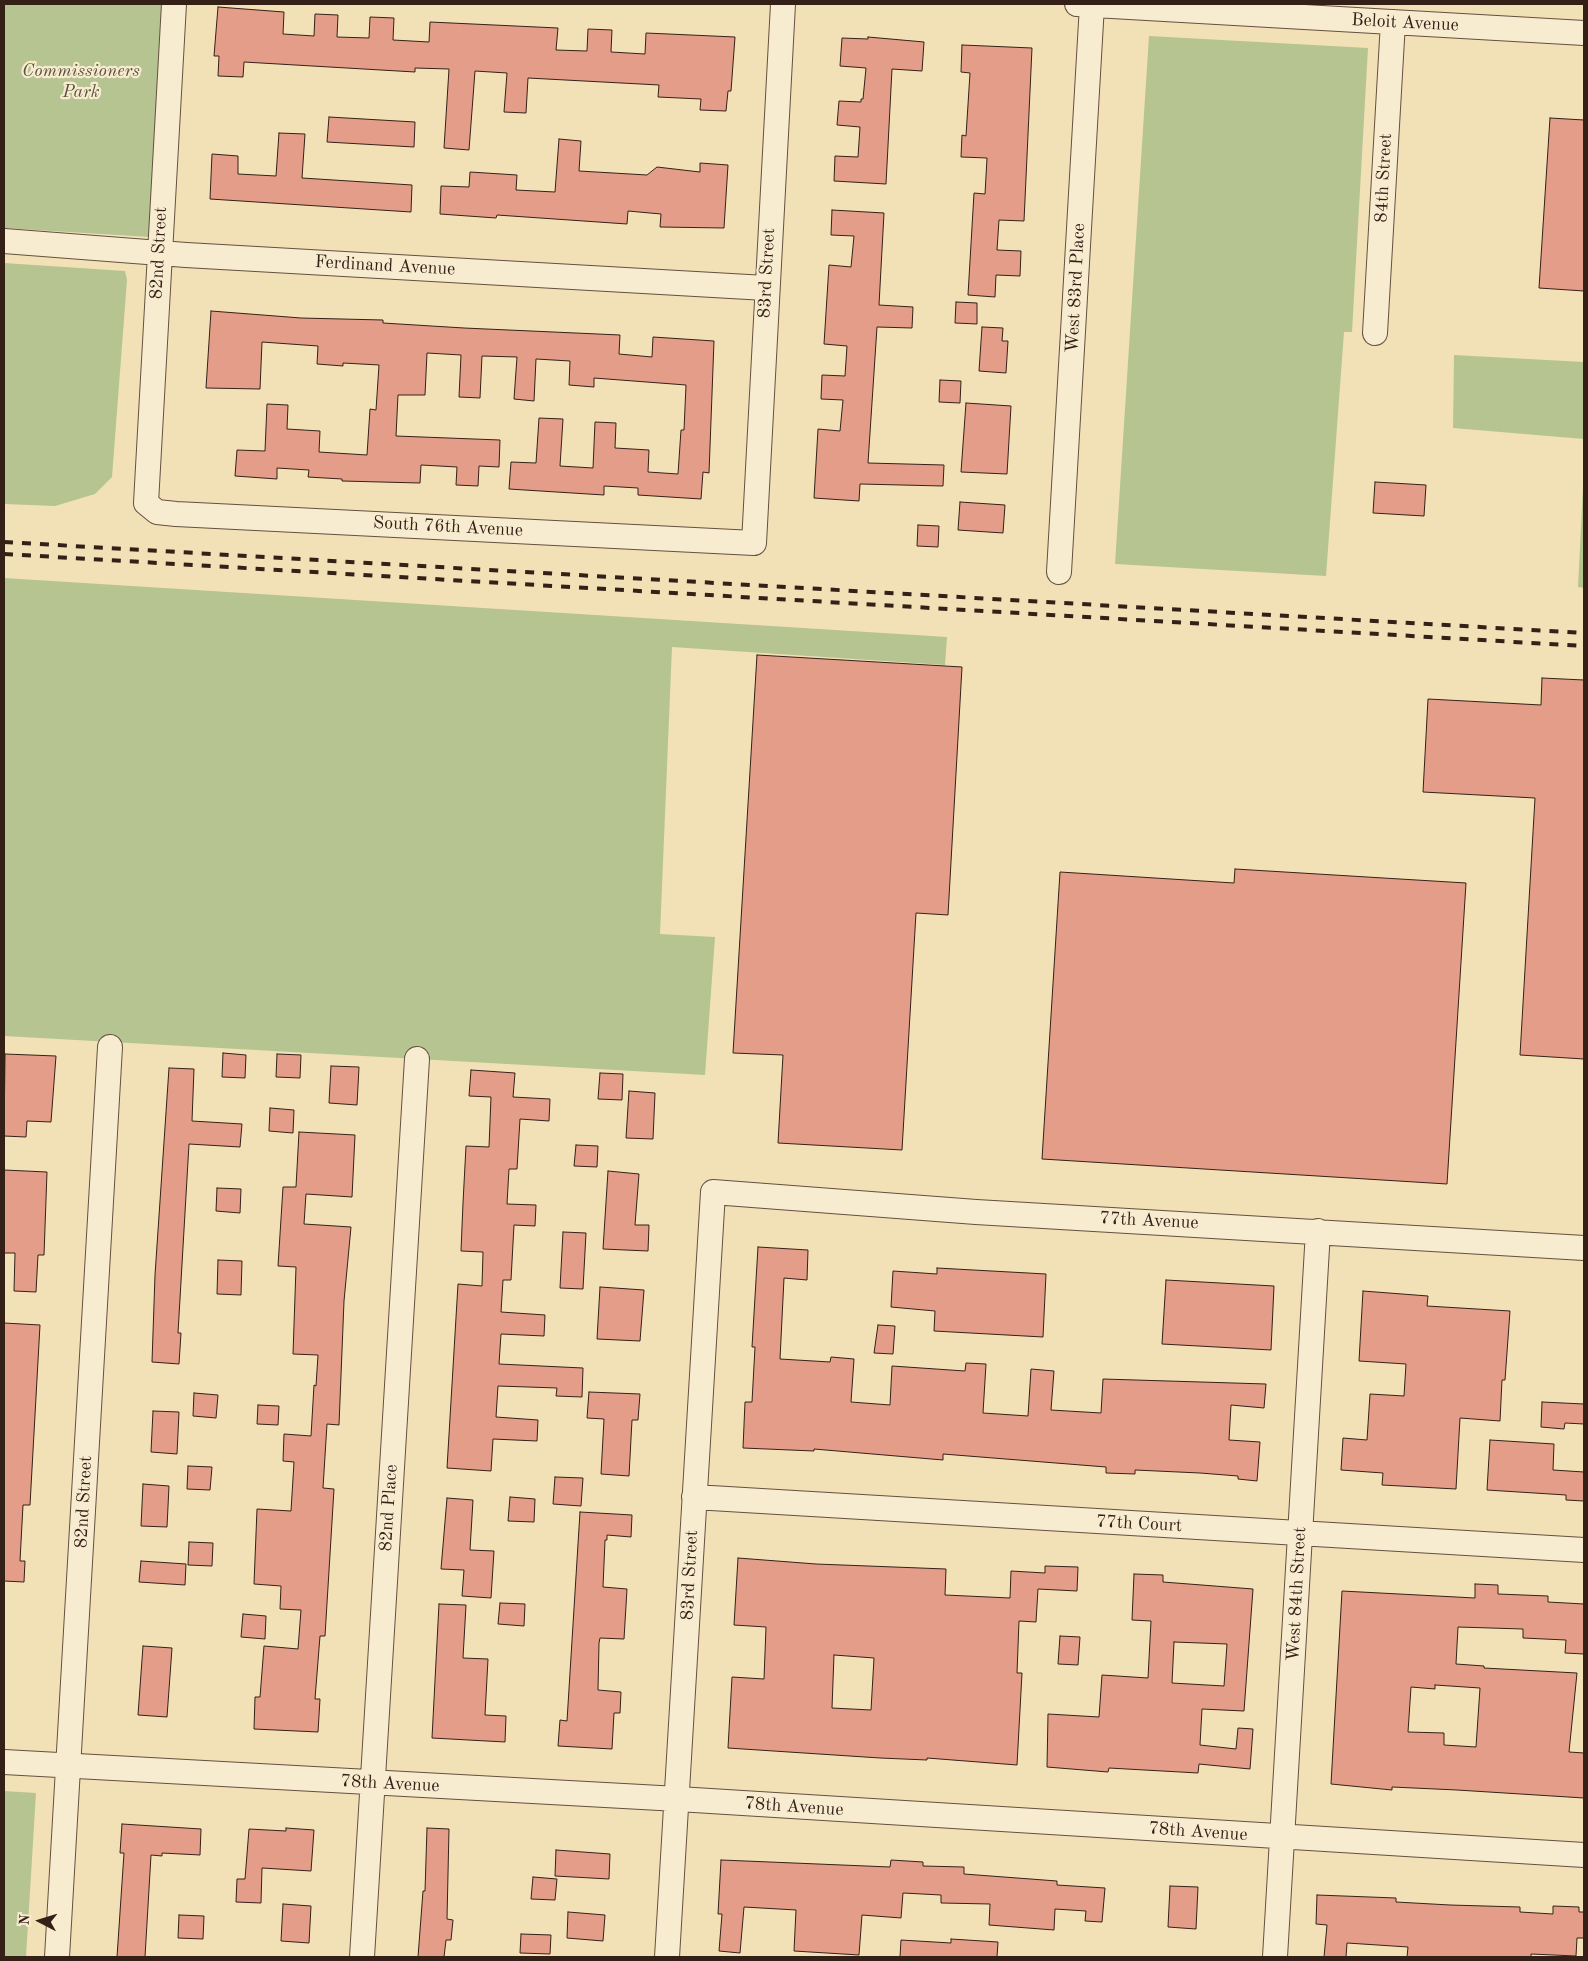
<!DOCTYPE html>
<style>
body{margin:0}
#map{position:relative;width:1588px;height:1961px;overflow:hidden;background:#f2e1b6;font-family:"Old Standard TT",serif}
canvas{display:block}
.frame{position:absolute;inset:0;border:5px solid #352018;pointer-events:none}
.north{position:absolute;left:15px;top:1896px;width:50px;height:50px;-webkit-text-stroke:4px #f7ecd0;paint-order:stroke;rotate:275deg;font-size:14px;font-weight:700;line-height:20px;text-align:center;color:#352018}
.north::after{content:'';display:block;margin:auto;width:18px;height:22px;background:#352018;clip-path:polygon(50% 0,100% 100%,50% 72%,0 100%)}
</style>
<div id="map">
<canvas width="1588" height="1961"></canvas>
<div class="frame"></div>
<div class="north">N</div>
</div>
<script>
const c = document.querySelector('canvas').getContext('2d');
c.lineJoin = 'round';
function fill(path, color) { c.fillStyle = color; c.fill(path, 'evenodd'); }
const shape = rows => new Path2D(rows.map(r => 'M' + r).join(''));
function stroke(path, color, width, dash) { c.strokeStyle = color; c.lineWidth = width; c.lineCap = dash ? 'butt' : 'round'; c.setLineDash(dash || []); c.stroke(path); }
function drawText(font, color, halo, rows, align = 'center') {
  c.font = font + ' "Old Standard TT",serif'; c.lineWidth = 4.5; c.setLineDash([]); c.textBaseline = 'middle'; c.strokeStyle = halo; c.fillStyle = color; for (const [text, x, y, turn = 0] of rows) {
    c.save(); c.translate(x, y); c.rotate((+turn || 0) * Math.PI / 180); c.textAlign = isNaN(turn) ? turn : align; if (halo) c.strokeText(text, 0, 0); c.fillText(text, 0, 0); c.restore();
  }
}
fill(shape([
 [4,4,163,4,149,237,4,228],
 [1149,36,1368,48,1352,332,1344,332,1326,576,1115,564],
 [4,263,125,271,127,280,112,477,95,494,55,506,4,504],
 [1454,355,1584,362,1584,439,1453,428],
 [1584,467,1584,588,1578,587],
 [4,578,947,637,945,665,672,647,660,934,715,937,705,1075,4,1036],
 [4,1791,36,1793,26,1957,4,1957]
]), '#b6c492');
const building = shape([
 [218,7,284,12,283,34,314,36,315,14,338,15,337,37,369,38,370,17,394,18,393,40,429,42,430,22,558,28,556,50,587,51,588,29,612,30,611,52,645,54,646,33,735,37,731,91,728,91,726,111,700,110,701,99,658,97,659,85,528,78,526,113,504,112,507,73,475,71,469,150,444,148,449,69,415,68,415,72,244,62,243,77,218,76,219,56,214,56,218,7],
 [868,37,924,42,922,71,892,69,886,184,834,181,835,156,858,157,860,127,837,125,839,101,861,102,861,99,863,99,866,68,840,66,842,38,868,39,868,37],
 [962,45,1032,48,1024,221,999,220,997,250,1021,251,1020,276,996,275,995,297,968,295,974,193,985,194,987,158,961,157,962,135,966,136,970,73,961,72,962,45],
 [329,117,415,122,414,147,327,142,329,117],
 [1550,118,1584,120,1584,291,1539,288,1550,118],
 [279,133,305,134,302,178,412,185,411,212,210,199,212,154,238,156,238,174,276,176,279,133],
 [559,139,581,141,579,171,647,175,657,167,700,172,700,163,728,165,724,228,660,227,661,214,628,211,627,224,497,215,496,218,440,214,441,186,469,187,470,172,517,175,516,190,555,192,559,139],
 [832,210,884,213,879,305,913,307,912,328,877,327,868,463,944,465,943,486,860,484,859,501,814,498,818,429,840,431,843,400,821,399,822,375,845,376,847,346,824,344,829,265,851,267,854,236,831,235,832,210],
 [956,302,977,303,977,324,955,323,956,302],
 [211,311,301,318,383,320,383,323,464,328,620,335,619,354,652,357,653,337,714,341,709,473,703,472,701,499,638,495,638,488,604,486,604,495,509,489,511,462,536,463,539,418,563,419,560,466,593,468,595,422,616,423,615,448,649,450,648,472,678,474,681,430,684,430,686,385,594,378,594,387,569,385,570,361,536,359,534,401,514,399,517,357,482,356,480,398,459,397,461,355,427,353,425,395,398,395,396,436,500,440,499,467,479,466,478,486,456,485,457,467,421,465,420,483,342,481,342,479,308,477,309,470,277,468,277,479,235,476,237,450,265,451,267,404,288,405,287,429,320,431,319,452,367,455,370,409,376,410,379,365,343,363,343,366,317,364,318,346,262,342,260,389,206,388,211,311],
 [982,327,1003,328,1002,341,1008,341,1006,373,979,371,982,327],
 [940,380,961,381,960,403,939,402,940,380],
 [966,403,1011,406,1007,474,961,472,966,403],
 [1375,482,1426,485,1424,516,1373,513,1375,482],
 [960,502,1005,505,1003,533,958,530,960,502],
 [918,525,939,526,938,547,917,546,918,525],
 [757,655,962,667,948,915,916,913,902,1150,778,1143,783,1055,733,1053,757,655],
 [1542,678,1584,680,1584,1059,1520,1055,1535,798,1423,792,1428,699,1541,705,1542,678],
 [1235,869,1466,883,1447,1184,1042,1159,1060,872,1234,883,1235,869],
 [223,1053,246,1055,245,1078,222,1077,223,1053],
 [5,1054,56,1056,51,1122,27,1121,26,1137,4,1136,5,1054],
 [277,1054,301,1055,300,1078,276,1077,277,1054],
 [331,1066,359,1067,357,1105,329,1103,331,1066],
 [169,1068,194,1069,192,1121,242,1124,240,1147,189,1144,178,1333,181,1333,179,1364,152,1362,155,1275,169,1068],
 [471,1070,515,1073,513,1097,550,1099,549,1121,520,1119,517,1169,509,1169,507,1204,536,1205,535,1226,514,1225,511,1280,503,1280,501,1312,545,1315,544,1336,501,1334,499,1364,583,1368,582,1397,556,1396,557,1388,498,1386,496,1417,538,1420,537,1441,493,1439,491,1471,447,1468,458,1284,482,1286,483,1252,461,1251,463,1203,466,1146,489,1147,491,1097,469,1096,471,1070],
 [600,1073,623,1074,622,1100,598,1099,600,1073],
 [629,1091,655,1093,653,1139,626,1138,629,1091],
 [270,1108,294,1110,293,1133,269,1131,270,1108],
 [299,1132,355,1135,352,1197,306,1194,304,1224,351,1227,344,1301,339,1425,327,1424,323,1488,334,1489,325,1636,320,1636,315,1699,320,1699,318,1732,254,1729,255,1697,260,1697,264,1646,298,1649,301,1610,280,1609,281,1586,254,1584,257,1509,291,1511,294,1462,283,1461,284,1434,311,1436,314,1385,316,1386,318,1355,293,1354,296,1267,278,1266,283,1187,296,1187,299,1132],
 [576,1145,598,1146,597,1167,574,1166,576,1145],
 [4,1170,47,1172,44,1255,38,1255,36,1292,14,1291,15,1253,4,1253,4,1170],
 [608,1171,639,1174,635,1225,649,1225,648,1251,603,1249,608,1171],
 [217,1188,241,1189,240,1213,216,1211,217,1188],
 [563,1232,586,1233,583,1289,560,1288,563,1232],
 [758,1247,808,1250,807,1280,784,1278,780,1359,830,1362,831,1357,854,1359,851,1402,890,1405,892,1366,965,1371,966,1363,986,1364,983,1413,1028,1416,1031,1369,1054,1371,1051,1410,1101,1413,1103,1379,1266,1384,1264,1408,1231,1405,1229,1440,1260,1442,1257,1481,1238,1479,1238,1476,1200,1473,1135,1470,1135,1474,1106,1473,1106,1467,943,1454,943,1460,814,1449,814,1451,743,1448,745,1402,752,1402,755,1347,752,1347,758,1247],
 [218,1260,242,1261,241,1295,217,1294,218,1260],
 [937,1268,1046,1274,1043,1337,934,1331,935,1311,891,1307,893,1271,937,1274,937,1268],
 [1166,1280,1274,1286,1271,1350,1162,1344,1166,1280],
 [600,1287,644,1290,640,1341,597,1339,600,1287],
 [1363,1291,1428,1296,1427,1306,1510,1311,1505,1380,1502,1380,1500,1421,1460,1418,1456,1489,1382,1485,1383,1473,1341,1470,1343,1438,1367,1440,1370,1394,1404,1396,1406,1364,1359,1361,1363,1291],
 [4,1323,40,1325,30,1505,23,1505,20,1561,25,1561,24,1582,4,1581,4,1323],
 [878,1325,895,1326,893,1354,874,1353,878,1325],
 [589,1392,640,1394,638,1420,632,1420,629,1476,601,1474,604,1419,587,1418,589,1392],
 [194,1393,218,1395,216,1418,193,1416,194,1393],
 [1542,1402,1584,1404,1584,1424,1565,1423,1564,1429,1541,1427,1542,1402],
 [258,1405,279,1406,278,1425,257,1424,258,1405],
 [153,1411,179,1412,177,1454,151,1452,153,1411],
 [1490,1440,1554,1444,1553,1470,1584,1472,1584,1501,1566,1500,1566,1495,1487,1490,1490,1440],
 [188,1466,212,1467,210,1490,187,1489,188,1466],
 [555,1477,583,1478,581,1506,553,1504,555,1477],
 [143,1484,169,1486,167,1527,141,1526,143,1484],
 [510,1497,535,1499,534,1522,508,1521,510,1497],
 [447,1498,473,1500,470,1550,494,1551,491,1598,462,1596,464,1570,441,1569,447,1498],
 [580,1512,632,1515,631,1537,607,1535,607,1540,605,1540,603,1587,627,1589,624,1639,600,1638,599,1643,598,1690,621,1692,620,1713,614,1713,612,1749,558,1746,560,1720,567,1721,580,1512],
 [189,1542,213,1543,212,1566,188,1565,189,1542],
 [738,1558,816,1564,946,1569,945,1595,1010,1598,1011,1571,1045,1573,1045,1566,1078,1567,1077,1591,1038,1589,1036,1622,1019,1621,1017,1673,1022,1673,1017,1765,927,1758,927,1760,880,1758,728,1748,732,1677,764,1679,766,1627,734,1625,738,1558],
 [834,1655,874,1658,871,1710,832,1708,834,1655],
 [141,1561,186,1564,185,1585,139,1582,141,1561],
 [1134,1574,1163,1575,1163,1582,1253,1589,1244,1711,1202,1709,1200,1745,1236,1749,1238,1728,1253,1729,1250,1769,1199,1764,1198,1773,1109,1768,1108,1772,1047,1767,1048,1714,1099,1717,1102,1675,1148,1678,1151,1621,1132,1620,1134,1574],
 [1174,1642,1227,1644,1224,1686,1172,1683,1174,1642],
 [1475,1584,1498,1585,1498,1594,1548,1596,1548,1602,1584,1604,1584,1654,1565,1653,1566,1640,1523,1638,1523,1629,1458,1627,1456,1664,1484,1666,1484,1668,1577,1673,1569,1752,1584,1753,1584,1798,1457,1790,1392,1787,1392,1790,1331,1784,1342,1591,1475,1598,1475,1584],
 [1435,1685,1480,1688,1476,1747,1444,1745,1444,1733,1408,1732,1411,1687,1435,1689,1435,1685],
 [500,1603,525,1604,524,1626,498,1624,500,1603],
 [439,1604,466,1605,463,1658,488,1659,485,1715,506,1716,505,1742,432,1738,439,1604],
 [243,1614,266,1616,265,1639,241,1637,243,1614],
 [1060,1636,1080,1637,1078,1665,1058,1664,1060,1636],
 [143,1646,172,1648,167,1717,138,1715,143,1646],
 [122,1824,201,1829,200,1855,162,1853,162,1856,151,1855,145,1957,117,1957,124,1853,120,1853,122,1824],
 [286,1828,314,1830,311,1871,262,1868,261,1903,236,1902,237,1879,245,1879,249,1829,286,1831,286,1828],
 [427,1828,449,1829,447,1919,453,1920,451,1940,446,1940,444,1957,418,1957,423,1891,425,1891,427,1828],
 [556,1850,610,1854,609,1879,555,1876,556,1850],
 [721,1860,890,1867,891,1860,923,1862,923,1866,964,1867,964,1874,1057,1881,1057,1885,1105,1888,1102,1922,1085,1921,1086,1911,1055,1909,1054,1930,989,1925,990,1904,941,1903,941,1895,903,1893,901,1918,862,1915,859,1955,794,1951,796,1910,744,1907,740,1953,719,1951,722,1914,718,1914,721,1860],
 [533,1877,557,1879,555,1900,531,1899,533,1877],
 [1170,1886,1198,1887,1196,1929,1168,1927,1170,1886],
 [1317,1895,1396,1898,1396,1902,1450,1905,1520,1907,1520,1912,1553,1914,1553,1906,1579,1907,1579,1912,1584,1912,1584,1938,1577,1938,1576,1956,1531,1954,1531,1957,1407,1957,1408,1947,1347,1943,1346,1957,1324,1957,1327,1925,1316,1924,1317,1895],
 [283,1904,311,1906,309,1943,281,1941,283,1904],
 [568,1912,605,1915,603,1941,567,1938,568,1912],
 [179,1915,204,1916,203,1939,178,1938,179,1915],
 [521,1934,551,1935,550,1954,520,1953,521,1934],
 [951,1939,998,1942,997,1957,900,1957,901,1940,951,1943,951,1939]
]);
fill(building, '#e39d88');
stroke(building, '#352018', 1);
const street = shape([
 [174,4,146,503,157,512,176,514,754,543,783,4],
 [1077,4,1584,33],
 [4,241,186,255,766,288],
 [1375,333,1393,22],
 [1059,572,1092,5],
 [694,1497,1584,1550],
 [4,1762,678,1799,1584,1855],
 [57,1957,110,1047],
 [362,1957,417,1059],
 [667,1957,713,1192,976,1212,1584,1248],
 [1275,1957,1318,1231]
]);
stroke(street, '#645040', 26);
stroke(street, '#f7ecd0', 24);
stroke(shape([
 [4,542,1584,633],
 [4,554,1584,646]
]), '#352018', 4, [9, 9]);
drawText('18px', '#352018', '#f7ecd0', [
 ["Beloit Avenue",1405,23,3],
 ["84th Street",1384,178,-87],
 ["82nd Street",159,253,-87],
 ["Ferdinand Avenue",385,266,3],
 ["83rd Street",767,273,-87],
 ["West 83rd Place",1076,288,-87],
 ["South 76th Avenue",448,527,3],
 ["77th Avenue",1149,1221,3],
 ["82nd Street",84,1502,-87],
 ["82nd Place",389,1508,-86],
 ["77th Court",1139,1524,3],
 ["83rd Street",690,1575,-87],
 ["West 84th Street",1297,1594,-87],
 ["78th Avenue",390,1784,3],
 ["78th Avenue",794,1807,4],
 ["78th Avenue",1198,1832,4]
]);
drawText('italic 18px', '#5c513d', '#f7ecd0', [
 ["Commissioners",81,71],
 ["Park",81,92]
]);
</script>
